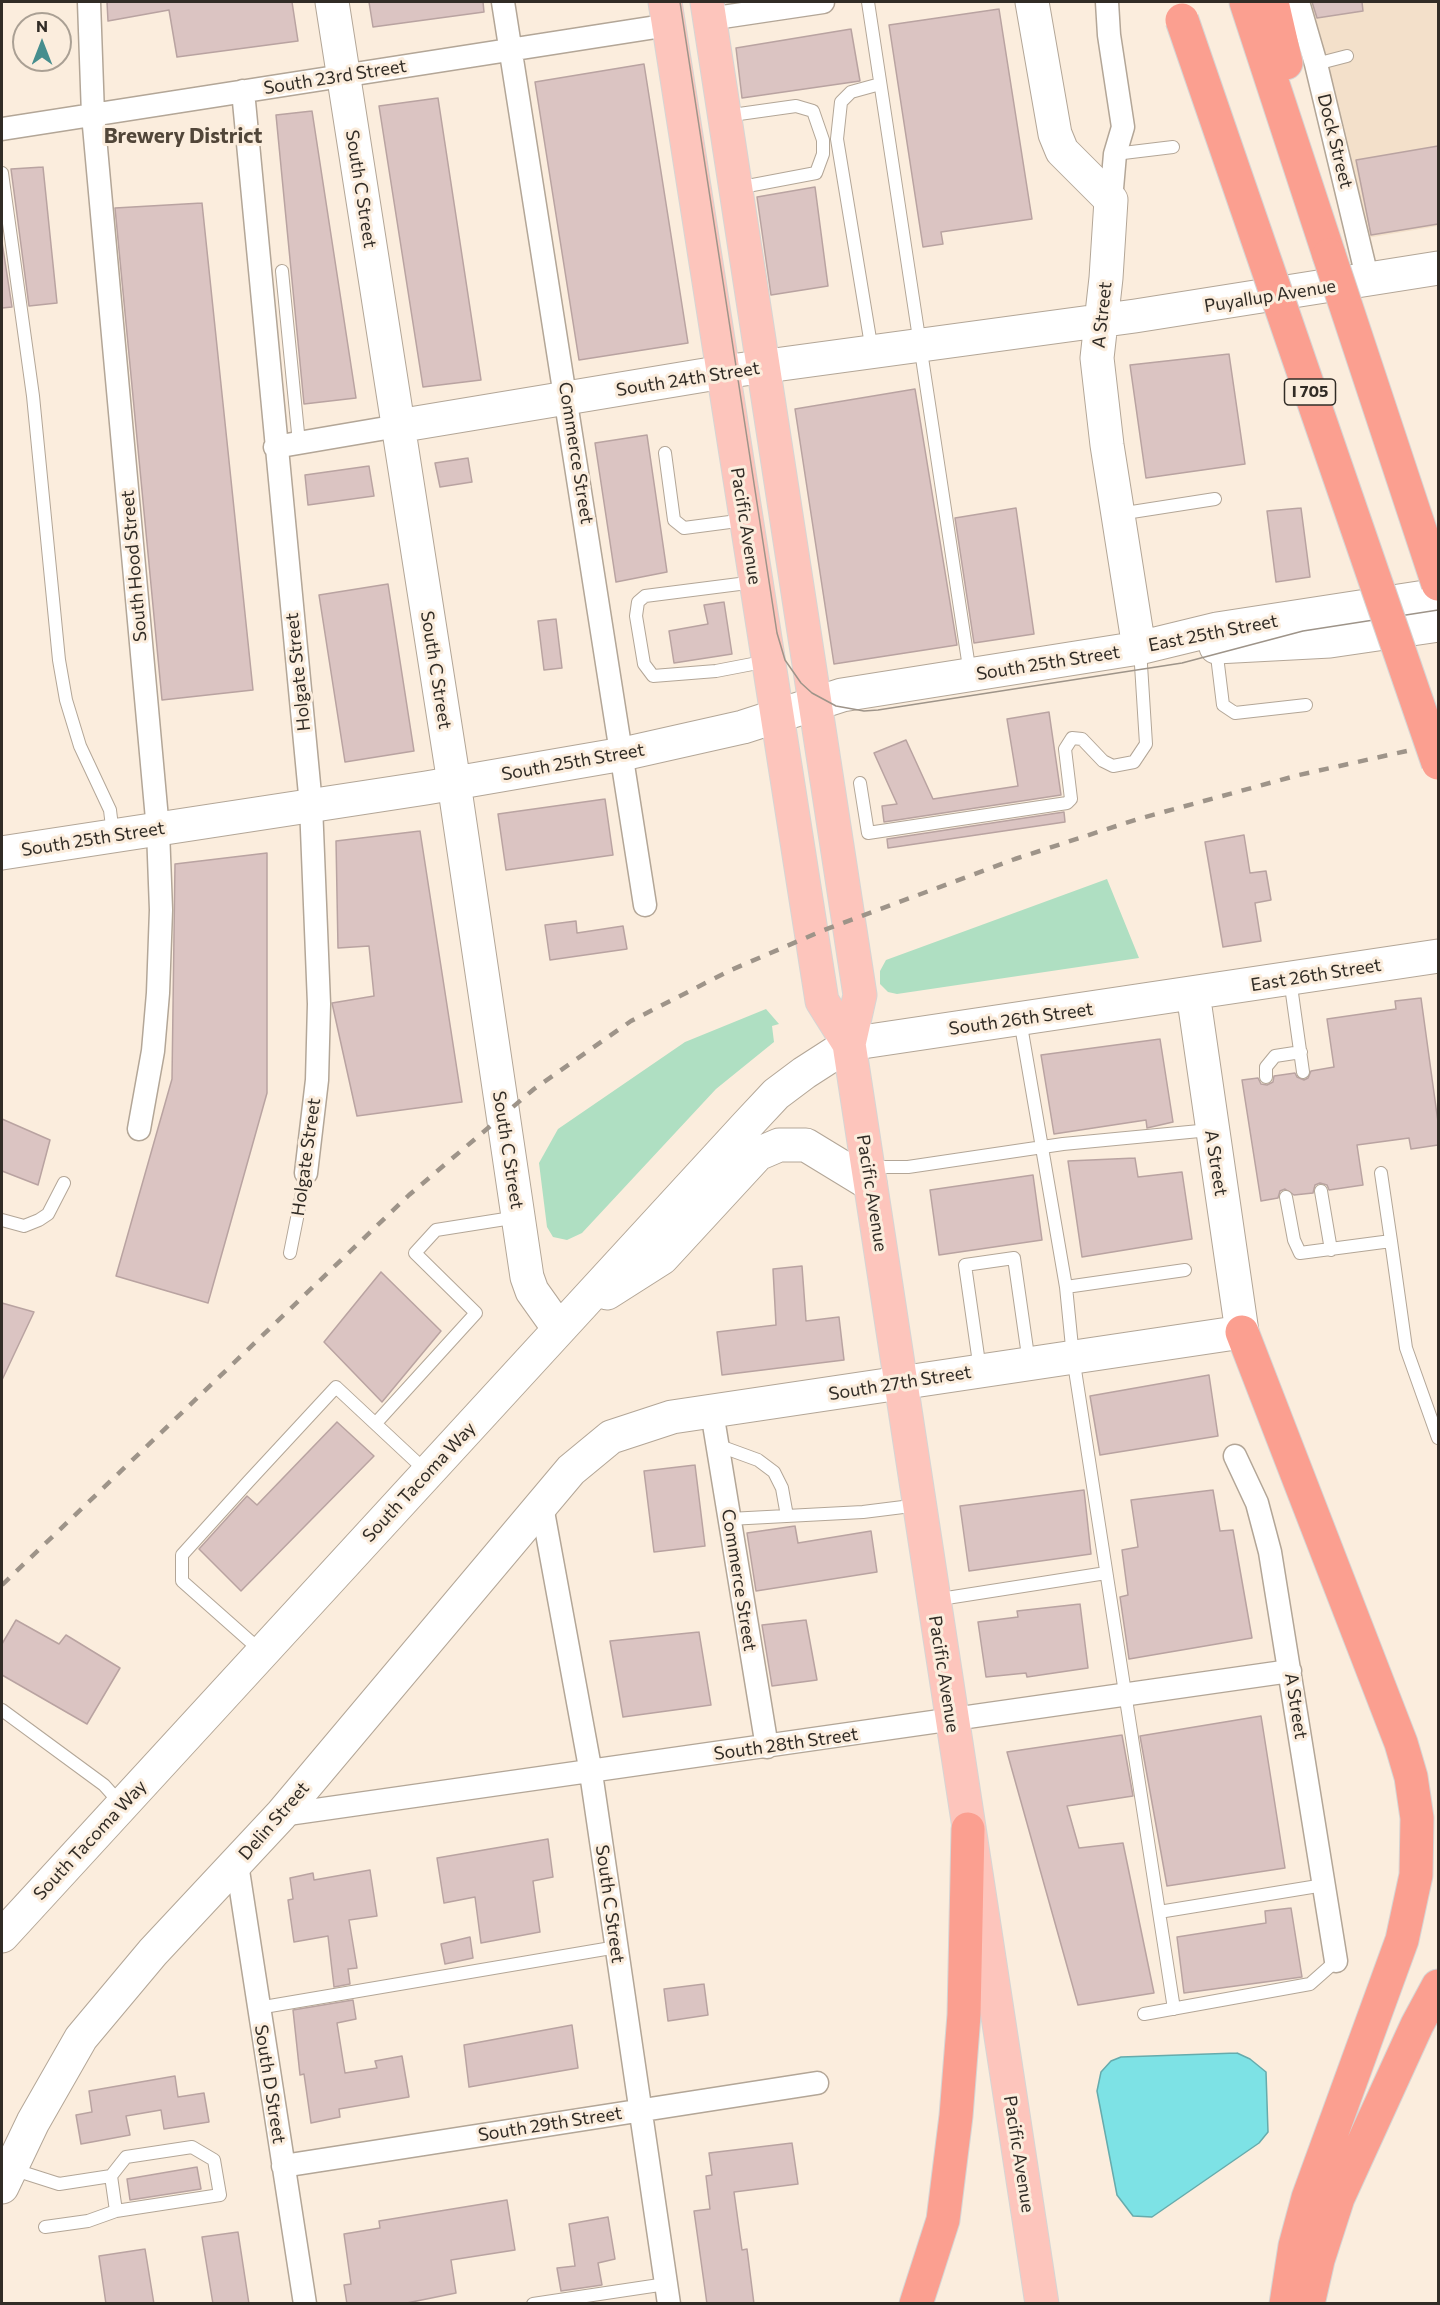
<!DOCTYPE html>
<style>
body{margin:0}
#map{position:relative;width:1440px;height:2305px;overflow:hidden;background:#fbeddd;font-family:Commissioner,sans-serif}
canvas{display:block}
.frame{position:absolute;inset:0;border:3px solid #312c26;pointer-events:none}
.north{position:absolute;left:12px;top:12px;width:60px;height:60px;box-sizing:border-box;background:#fbeddd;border:2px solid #aaa094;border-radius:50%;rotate:0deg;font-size:16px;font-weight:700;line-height:24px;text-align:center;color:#312c26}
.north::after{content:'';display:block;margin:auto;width:21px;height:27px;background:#468e8e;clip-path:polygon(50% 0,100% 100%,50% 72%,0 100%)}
</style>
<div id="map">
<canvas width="1440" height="2305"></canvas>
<div class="frame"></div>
<div class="north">N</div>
</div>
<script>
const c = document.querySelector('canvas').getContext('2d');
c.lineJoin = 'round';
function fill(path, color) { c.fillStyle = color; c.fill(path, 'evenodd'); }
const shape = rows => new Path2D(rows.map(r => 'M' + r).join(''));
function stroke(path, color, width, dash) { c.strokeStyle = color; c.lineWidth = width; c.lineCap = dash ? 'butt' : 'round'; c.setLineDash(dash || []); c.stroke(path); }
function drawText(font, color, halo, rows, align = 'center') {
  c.font = font + ' Commissioner,sans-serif'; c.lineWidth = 6; c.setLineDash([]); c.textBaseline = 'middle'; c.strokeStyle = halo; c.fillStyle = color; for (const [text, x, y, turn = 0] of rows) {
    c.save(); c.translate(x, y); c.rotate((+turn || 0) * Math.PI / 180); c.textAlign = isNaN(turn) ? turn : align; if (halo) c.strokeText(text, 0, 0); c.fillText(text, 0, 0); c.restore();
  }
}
fill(shape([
 [1309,2,1438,2,1438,226,1367,238]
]), '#f3e0ca');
fill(shape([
 [1107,879,1139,958,897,994,888,992,880,984,880,971,886,960],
 [766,1009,779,1024,772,1026,774,1042,716,1089,582,1233,567,1240,553,1237,547,1227,539,1163,558,1129,685,1042]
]), '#afdfc2');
const water = shape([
 [1237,2053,1250,2059,1266,2072,1268,2132,1259,2143,1152,2217,1133,2216,1117,2195,1097,2091,1101,2072,1111,2061,1121,2057,1237,2053]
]);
fill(water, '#7de2e5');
stroke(water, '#66abac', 1.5);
const building = shape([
 [107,2,292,2,298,41,177,57,169,10,108,21,107,2],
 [369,2,483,2,484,12,373,27,369,2],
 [1312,2,1362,2,1363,11,1317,18,1312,2],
 [999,9,1032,219,941,232,943,244,923,247,889,25,999,9],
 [851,29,860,81,742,98,736,48,851,29],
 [644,64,688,343,579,360,535,82,644,64],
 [438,98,481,380,423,387,379,106,438,98],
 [312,111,356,398,304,404,276,115,312,111],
 [1438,146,1438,224,1371,235,1356,160,1438,146],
 [43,167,57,303,29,306,11,169,43,167],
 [815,187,828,286,771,295,757,197,815,187],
 [202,203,253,690,162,700,115,208,202,203],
 [2,242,12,307,2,308,2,242],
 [1229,354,1245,464,1146,478,1130,365,1229,354],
 [915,389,957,645,834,664,795,409,915,389],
 [647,435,667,572,616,582,595,443,647,435],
 [468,458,472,482,440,487,435,463,468,458],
 [369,466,374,496,308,505,305,475,369,466],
 [1016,508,1034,634,974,643,955,518,1016,508],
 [1301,508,1310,577,1276,582,1267,511,1301,508],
 [388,584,414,751,345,762,319,595,388,584],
 [724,602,732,654,674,663,669,631,708,624,704,605,724,602],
 [556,619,562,668,544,670,538,621,556,619],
 [1049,712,1061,795,884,822,882,806,897,804,874,753,906,740,933,799,1018,786,1007,719,1049,712],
 [605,799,613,855,506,870,498,814,605,799],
 [1064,812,1065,822,888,848,887,839,1064,812],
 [420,831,462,1102,357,1116,332,1003,374,996,369,946,338,948,336,841,420,831],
 [1244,835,1250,873,1266,871,1271,900,1255,903,1261,941,1223,947,1205,842,1244,835],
 [267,853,267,1093,208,1303,116,1276,172,1079,175,864,267,853],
 [576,921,577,933,623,926,627,949,550,960,545,925,576,921],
 [1421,998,1438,1122,1438,1145,1411,1149,1409,1138,1357,1145,1363,1185,1329,1190,1327,1185,1320,1183,1315,1185,1313,1193,1294,1195,1285,1189,1280,1191,1278,1198,1261,1201,1242,1080,1258,1078,1261,1084,1267,1085,1273,1082,1274,1076,1295,1073,1297,1077,1304,1080,1308,1078,1311,1071,1334,1067,1327,1019,1396,1009,1395,1001,1421,998],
 [1160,1039,1173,1122,1147,1128,1146,1120,1054,1134,1041,1055,1160,1039],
 [2,1119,50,1140,38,1185,2,1171,2,1119],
 [1135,1158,1138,1177,1182,1172,1192,1239,1082,1257,1068,1161,1135,1158],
 [1033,1175,1042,1240,939,1255,930,1190,1033,1175],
 [802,1266,806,1321,839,1317,844,1360,722,1375,717,1332,776,1325,773,1269,802,1266],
 [381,1272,441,1331,382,1402,324,1342,381,1272],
 [2,1303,34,1312,2,1380,2,1303],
 [1209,1375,1218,1436,1100,1455,1090,1396,1209,1375],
 [337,1422,374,1456,241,1591,199,1549,247,1496,257,1505,337,1422],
 [695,1465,705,1546,654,1552,644,1471,695,1465],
 [1084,1490,1091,1554,969,1571,960,1506,1084,1490],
 [1213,1490,1220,1531,1233,1530,1252,1638,1129,1659,1120,1597,1128,1595,1122,1550,1138,1547,1131,1500,1213,1490],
 [795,1526,798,1543,871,1531,877,1572,756,1591,747,1533,795,1526],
 [1080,1604,1088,1668,1027,1677,1026,1673,986,1677,978,1622,1018,1617,1017,1611,1080,1604],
 [16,1620,59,1644,66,1635,120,1668,87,1724,2,1675,2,1644,16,1620],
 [806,1620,817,1680,772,1686,762,1625,806,1620],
 [699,1632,711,1705,623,1717,610,1641,699,1632],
 [1261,1716,1285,1868,1167,1886,1140,1736,1261,1716],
 [1122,1735,1133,1796,1067,1806,1079,1848,1123,1843,1154,1993,1078,2005,1007,1752,1122,1735],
 [548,1839,553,1877,533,1881,540,1932,481,1943,475,1897,444,1903,437,1858,548,1839],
 [370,1870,377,1916,349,1920,357,1968,348,1969,350,1984,334,1987,328,1936,294,1942,288,1900,293,1899,290,1878,313,1873,314,1880,370,1870],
 [1291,1908,1302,1977,1184,1993,1177,1937,1266,1923,1265,1911,1291,1908],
 [470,1937,473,1958,445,1964,441,1944,470,1937],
 [704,1984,708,2015,668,2021,664,1989,704,1984],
 [353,2000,356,2019,337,2023,345,2073,377,2068,375,2061,402,2056,409,2097,339,2109,340,2117,311,2123,304,2074,300,2075,293,2010,353,2000],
 [572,2025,578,2068,469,2087,464,2045,572,2025],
 [175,2076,178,2097,204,2093,209,2122,164,2129,161,2110,126,2116,130,2135,81,2144,76,2115,92,2112,89,2091,175,2076],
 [792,2143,798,2184,734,2192,742,2250,747,2249,754,2304,707,2304,694,2211,710,2209,706,2176,712,2175,709,2153,792,2143],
 [197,2167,201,2189,130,2200,127,2179,197,2167],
 [507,2200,515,2250,451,2260,456,2293,402,2304,347,2304,344,2285,351,2284,344,2234,380,2228,379,2221,507,2200],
 [608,2217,615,2259,598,2263,602,2285,561,2291,557,2268,575,2266,569,2224,608,2217],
 [238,2232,249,2304,213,2304,202,2237,238,2232],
 [145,2249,154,2304,106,2304,99,2256,145,2249]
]);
fill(building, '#dbc4c2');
stroke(building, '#b9a3a1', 1.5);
const lane = shape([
 [868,2,970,674],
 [1316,64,1347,56],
 [725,116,796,106,813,111,823,140,823,154,816,173,737,188],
 [1115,154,1173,147],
 [2,173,33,396,59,660,66,700,80,746,110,810,113,835],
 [282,271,299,443],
 [872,351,837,139,841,102,851,92,880,84],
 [665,453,674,520,684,528,745,520],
 [1119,514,1215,499],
 [755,582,645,596,638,602,636,616,644,664,653,676,716,671,768,661],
 [1216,648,1223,705,1235,713,1306,705],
 [860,783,868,833,1067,803,1071,799,1065,749,1072,738,1082,739,1103,761,1113,766,1134,762,1146,744,1140,649],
 [1290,979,1303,1072],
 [1020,1020,1066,1287,1073,1357,1174,2009],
 [1266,1077,1266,1067,1275,1056,1301,1052],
 [870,1167,908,1167,1063,1144,1210,1130],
 [1381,1173,1391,1241],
 [1321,1191,1331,1250],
 [1286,1197,1294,1240,1300,1253,1391,1241,1406,1348,1438,1438],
 [2,1220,24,1226,39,1220,48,1214,64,1183],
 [290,1253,306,1173],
 [1066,1287,1185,1270],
 [980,1370,965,1265,1014,1258,1029,1363],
 [376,1423,476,1313,415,1253,436,1230,518,1217],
 [717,1445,758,1460,774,1472,782,1488,787,1516],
 [729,1519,863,1512,919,1505],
 [934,1600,1106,1573],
 [261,1651,182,1581,182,1555,248,1482,336,1387,426,1471],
 [2,1710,104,1785,121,1804],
 [1159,1912,1324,1885],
 [258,2008,617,1947],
 [1144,2014,1310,1984,1336,1961],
 [12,2169,59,2184,111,2176,126,2157,192,2147,214,2160,220,2195,116,2211,88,2221,45,2227],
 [111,2176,116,2211],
 [533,2304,666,2284]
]);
const street = shape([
 [89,2,93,115,158,830,161,910,158,993,153,1051,139,1129],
 [503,2,645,905],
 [1107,2,1109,35,1123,127,1115,154,1111,200],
 [1298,2,1316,64,1368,281],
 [709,19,823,2],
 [243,91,311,805,319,1004,317,1080,306,1173],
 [2,129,669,25],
 [275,447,398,426],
 [712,1412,767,1747],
 [1235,1456,1257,1503,1270,1552,1336,1961],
 [542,1506,591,1773,669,2304],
 [281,1815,1290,1671],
 [237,1864,305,2304],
 [283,2166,817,2083]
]);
const secondary = shape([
 [332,2,454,783,527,1277,532,1291,559,1329],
 [1032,2,1055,134,1062,151,1111,200,1106,278,1097,358,1107,445,1139,648],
 [398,426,723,372,1135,316,1438,268],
 [1216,647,1330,641,1438,625],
 [2,853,426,788,623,754,743,727,842,695,1139,648,1217,629,1438,595],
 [607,1293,662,1258,758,1154,779,1145,806,1145,870,1184],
 [2,1936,747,1125,776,1094,804,1073,849,1044,1438,956],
 [2,2187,33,2122,81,2038,153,1952,281,1815,571,1470,611,1437,672,1417,1242,1332,1193,993]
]);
const primary = shape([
 [665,2,822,1001,849,1044],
 [707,2,860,995,849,1044,1042,2304]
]);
const highway = shape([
 [1246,2,1329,255],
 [1272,2,1286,63],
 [1242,1332,1401,1743,1411,1777,1417,1818,1416,1875,1402,1940,1308,2198,1295,2246,1286,2304],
 [916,2304,943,2220,956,2116,964,2015,968,1829],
 [1308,2304,1318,2260,1338,2198,1417,2025,1438,1986]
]);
stroke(lane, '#b3a697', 14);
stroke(street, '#b3a697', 25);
stroke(secondary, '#b3a697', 35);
stroke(primary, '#d6d5d4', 35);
stroke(highway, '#d6d5d4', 35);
stroke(lane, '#fff', 12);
stroke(street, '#fff', 22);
stroke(secondary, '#fff', 33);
stroke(primary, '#fdc5bc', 33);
stroke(highway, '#fb9f90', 33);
stroke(shape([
 [680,2,777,633,785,660,801,683,812,693,836,706,864,711,878,710,1182,663,1303,631,1438,610]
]), '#9e9489', 1.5);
stroke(shape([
 [2,1585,409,1195,534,1089,631,1021,731,970,824,930,1015,859,1138,819,1299,775,1438,744]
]), '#9e9489', 4.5, [10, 10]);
const highwayBridge = shape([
 [1182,20,1438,763],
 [1329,255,1438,584]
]);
stroke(highwayBridge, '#d6d5d4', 35, []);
stroke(highwayBridge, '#fb9f90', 33);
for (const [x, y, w] of [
 [1310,392,51]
]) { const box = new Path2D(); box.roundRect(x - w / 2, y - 13, w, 26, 4.5); c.fillStyle = '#fbeddd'; c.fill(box); stroke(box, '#312c26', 1.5); }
drawText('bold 16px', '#312c26', null, [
 ["I 705",1310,392]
]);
drawText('18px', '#312c26', '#fbeddd', [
 ["South 23rd Street",335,77,-9],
 ["Dock Street",1335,141,76],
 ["South C Street",361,189,81],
 ["Puyallup Avenue",1270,296,-9],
 ["A Street",1102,315,-84],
 ["South 24th Street",688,379,-9],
 ["Commerce Street",576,453,81],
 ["Pacific Avenue",746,526,81],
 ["South Hood Street",134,566,-95],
 ["East 25th Street",1213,633,-11],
 ["South 25th Street",1048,663,-9],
 ["South C Street",436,670,81],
 ["Holgate Street",298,672,-96],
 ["South 25th Street",573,762,-10],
 ["South 25th Street",93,839,-9],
 ["East 26th Street",1316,975,-9],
 ["South 26th Street",1021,1019,-8],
 ["South C Street",508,1150,81],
 ["Holgate Street",306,1157,-82],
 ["A Street",1216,1163,81],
 ["Pacific Avenue",872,1193,81],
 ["South 27th Street",900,1383,-9],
 ["South Tacoma Way",419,1482,-47],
 ["Commerce Street",739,1580,81],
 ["Pacific Avenue",944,1674,81],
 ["A Street",1296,1706,81],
 ["South 28th Street",786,1744,-8],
 ["Delin Street",274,1821,-49],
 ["South Tacoma Way",90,1840,-47],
 ["South C Street",610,1904,82],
 ["South D Street",270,2084,81],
 ["South 29th Street",550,2124,-9],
 ["Pacific Avenue",1019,2154,81]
]);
drawText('bold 21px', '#514639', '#fbeddd', [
 ["Brewery District",183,136]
]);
</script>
